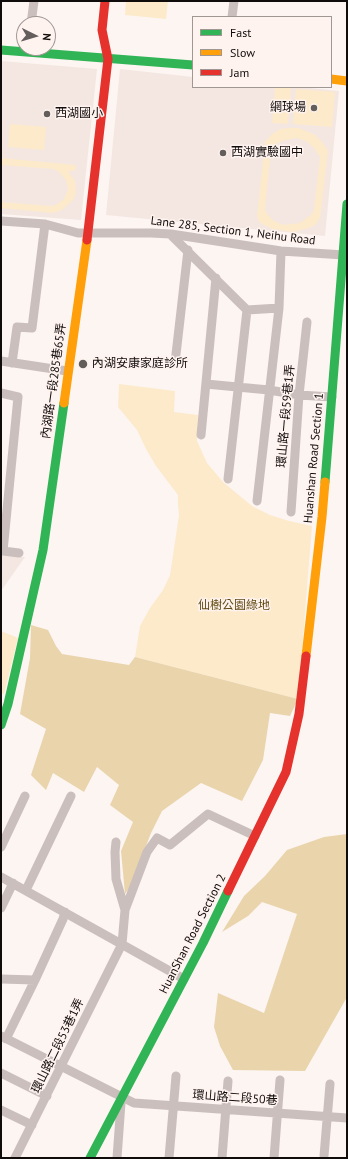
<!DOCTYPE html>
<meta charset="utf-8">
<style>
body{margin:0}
#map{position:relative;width:348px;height:1159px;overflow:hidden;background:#fcf5f2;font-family:"PT Sans",sans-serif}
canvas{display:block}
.frame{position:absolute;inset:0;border:2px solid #100c0b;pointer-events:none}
.legend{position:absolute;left:192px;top:16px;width:140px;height:72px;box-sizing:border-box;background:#fff3ef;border:1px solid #9f9794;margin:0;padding:5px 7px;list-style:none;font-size:12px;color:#100c0b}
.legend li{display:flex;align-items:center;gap:8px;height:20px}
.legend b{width:20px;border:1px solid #9f9794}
.north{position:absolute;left:16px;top:16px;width:40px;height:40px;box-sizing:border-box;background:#fff3ef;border:1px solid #9f9794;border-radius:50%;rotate:95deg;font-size:11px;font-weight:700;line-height:16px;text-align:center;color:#100c0b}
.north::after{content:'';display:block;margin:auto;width:14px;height:18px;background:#635e5c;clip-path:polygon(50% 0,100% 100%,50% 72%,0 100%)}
</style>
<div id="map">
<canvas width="348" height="1159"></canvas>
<div class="frame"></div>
<ul class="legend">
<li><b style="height:5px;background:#30b455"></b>Fast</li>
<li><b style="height:5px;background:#ff9f0a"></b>Slow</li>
<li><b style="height:5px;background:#e5322d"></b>Jam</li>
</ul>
<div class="north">N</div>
</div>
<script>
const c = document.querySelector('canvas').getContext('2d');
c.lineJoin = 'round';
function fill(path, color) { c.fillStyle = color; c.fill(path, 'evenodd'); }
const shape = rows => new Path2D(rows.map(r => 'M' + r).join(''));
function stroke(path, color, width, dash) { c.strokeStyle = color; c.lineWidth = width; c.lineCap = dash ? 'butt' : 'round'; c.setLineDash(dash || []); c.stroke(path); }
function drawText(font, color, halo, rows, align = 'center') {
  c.font = font + ' "PT Sans","Noto Sans TC",sans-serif'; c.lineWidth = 3; c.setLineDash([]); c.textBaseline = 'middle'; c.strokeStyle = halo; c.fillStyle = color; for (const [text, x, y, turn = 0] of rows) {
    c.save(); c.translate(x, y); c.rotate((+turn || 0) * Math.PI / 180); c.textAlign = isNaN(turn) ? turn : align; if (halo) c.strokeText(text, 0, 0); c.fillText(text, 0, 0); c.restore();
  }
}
fill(shape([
 [1,61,97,69,81,220,1,214],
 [120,69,193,77,193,87,301,87,339,91,325,236,106,215],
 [1,555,25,557,1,591]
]), '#f4e7e1');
fill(shape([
 [126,1,168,1,166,19,125,15],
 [275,87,291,88,288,124,272,123],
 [296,89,335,92,332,127,293,124],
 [10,124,46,127,44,150,8,147],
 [289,128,299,128,315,135,322,142,328,151,320,218,316,224,309,228,293,232,273,229,264,225,259,222,257,216,265,142,272,134,280,129],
 [297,138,306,141,314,148,320,157,314,209,312,214,300,223,283,225,274,221,267,214,265,209,271,150,277,143,285,140],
 [1,158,76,165,75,171,68,171,75,181,76,193,73,200,62,210,53,213,1,208,1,202,50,206,56,205,64,199,68,189,66,180,59,172,54,169,1,165],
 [119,384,175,391,174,412,198,415,197,441,207,463,223,482,252,506,270,515,289,521,312,526,298,699,135,657,140,626,150,608,163,590,170,575,179,515,178,504,178,495,156,466,146,449,137,430,118,407],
 [1,631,18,638,4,694,1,693]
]), '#fceaca');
fill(shape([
 [31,625,48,630,56,646,62,654,129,665,135,657,298,699,290,716,270,713,263,760,242,801,201,783,162,811,151,833,131,886,125,894,121,851,133,822,110,805,119,785,97,767,84,792,53,773,46,790,31,775,46,729,20,714,30,658],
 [347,834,347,997,305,1071,233,1070,220,1046,214,1027,218,993,264,1013,297,914,262,902,248,916,222,932,244,896,265,876,287,850,324,837]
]), '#ead4ac');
stroke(shape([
 [232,17,234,1],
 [31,24,34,1],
 [1,221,45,224,78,233,151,233,171,234,281,251,344,255],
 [171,235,247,310,279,308],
 [1,361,67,371],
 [12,363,17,327,32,328,45,224],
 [175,363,188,250],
 [206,384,269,390,299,395,332,397],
 [1,393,18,397,3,551,19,553],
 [201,435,216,278],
 [228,479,247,310],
 [257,501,279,308,281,251],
 [291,512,299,395,307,322],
 [116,842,115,852,116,879,125,910],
 [1,847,25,796],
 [1,877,184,979],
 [26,890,71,796],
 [1,908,13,883],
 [1,979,35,980],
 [1,1036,134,1103,347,1118],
 [6,1039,35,980,63,919,65,912],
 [1,1073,47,1096],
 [1,1110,32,1125],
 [324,1156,330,1084],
 [15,1158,122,944,125,910,147,852,157,838,170,845,208,814,255,836],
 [117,1158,121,1103],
 [169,1158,176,1076],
 [222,1158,228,1081],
 [274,1158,280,1080]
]), '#cbbfbd', 9);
stroke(shape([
 [1,50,193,65],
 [325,482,347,204],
 [1,725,8,704,43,550,64,403],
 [90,1158,203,943,228,891]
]), '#30b455', 9);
stroke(shape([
 [331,79,347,81],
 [64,403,87,240],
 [306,656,322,517,325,482]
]), '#ff9f0a', 9);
stroke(shape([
 [87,240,108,59,102,30,105,1],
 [228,891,286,772,299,714,306,656]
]), '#e5322d', 9);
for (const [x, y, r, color] of [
 [314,108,4,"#635e5c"],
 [47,114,4,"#635e5c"],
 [223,153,4,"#635e5c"],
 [83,364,5,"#635e5c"]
]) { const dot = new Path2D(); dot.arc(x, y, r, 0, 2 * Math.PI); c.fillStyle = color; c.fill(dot); stroke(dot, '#fff3ef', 1.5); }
drawText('12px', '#100c0b', '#fff3ef', [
 ["網球場",306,108,"right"],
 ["西湖國小",55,114],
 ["西湖實驗國中",231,153],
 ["內湖安康家庭診所",92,364]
], 'left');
drawText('12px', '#100c0b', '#fff3ef', [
 ["Lane 285, Section 1, Neihu Road",233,231,7],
 ["內湖路一段285巷65弄",54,381,-82],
 ["環山路一段59巷1弄",286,416,-85],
 ["Huanshan Road Section 1",314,458,-85],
 ["HuanShan Road Section 2",193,934,-63],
 ["環山路二段53巷1弄",58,1046,-64],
 ["環山路二段50巷",235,1098,4]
]);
drawText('12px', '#624b13', '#fff3ef', [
 ["仙樹公園綠地",234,606]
]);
</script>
